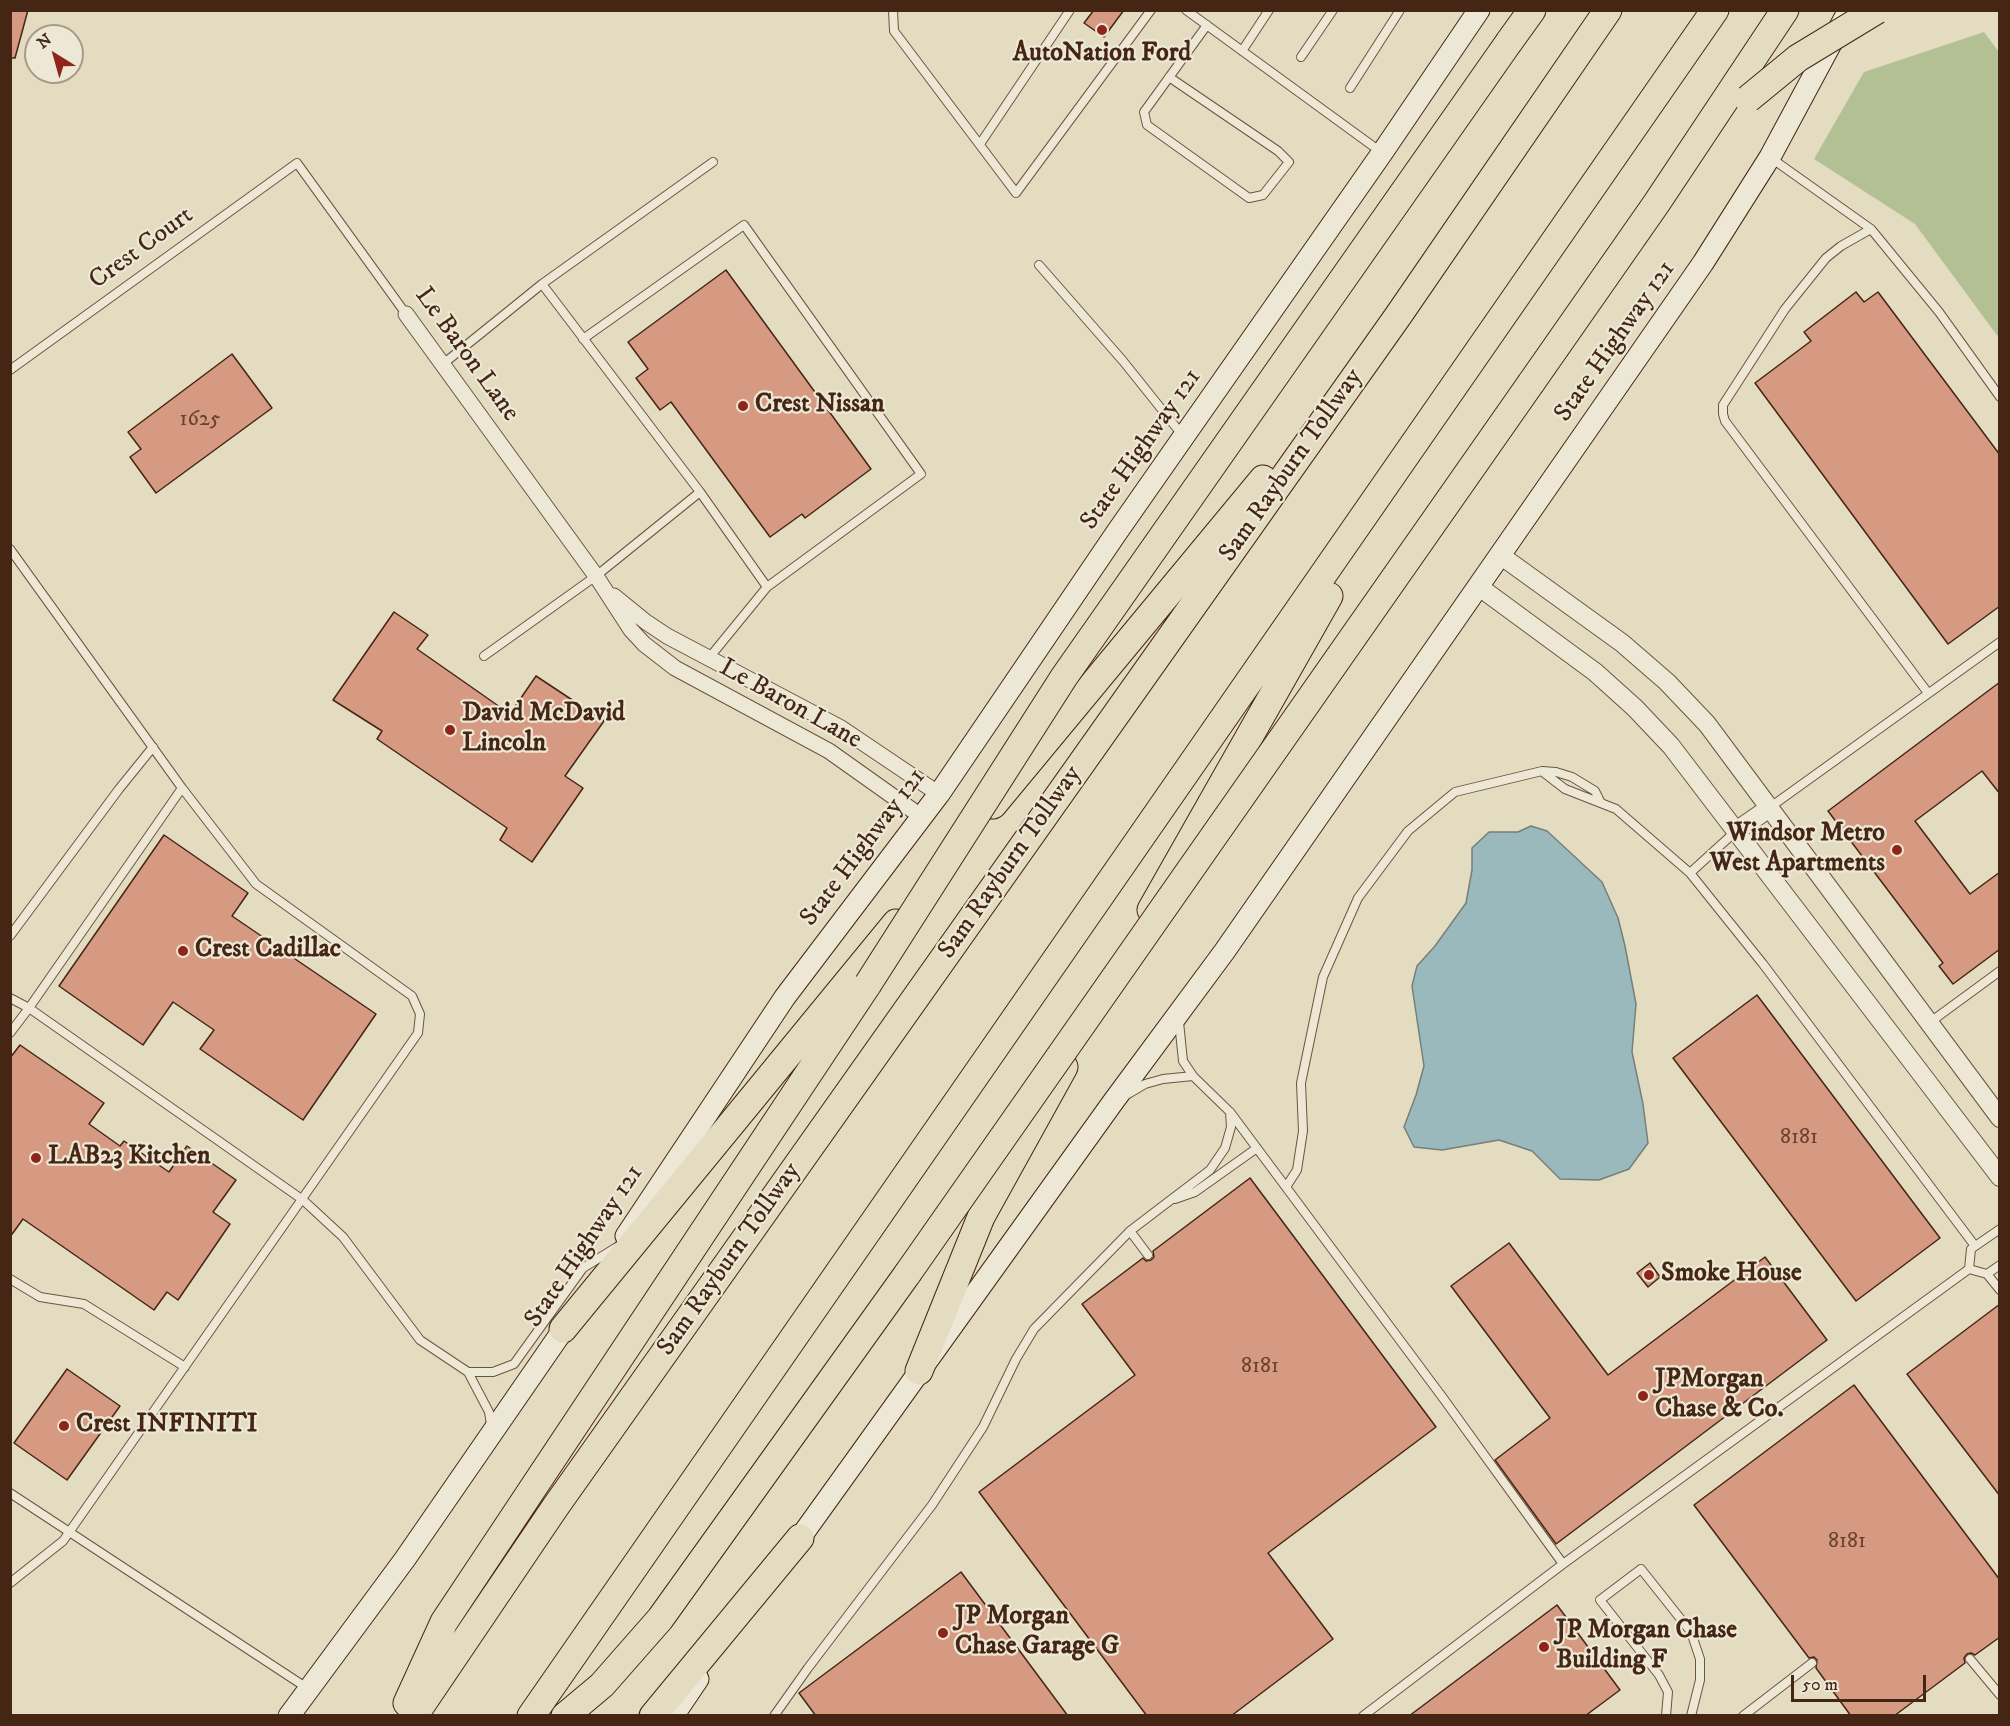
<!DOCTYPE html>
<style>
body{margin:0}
#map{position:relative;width:2010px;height:1726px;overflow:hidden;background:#e4dcc0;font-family:"IM FELL DW Pica",serif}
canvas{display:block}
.frame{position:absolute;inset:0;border:12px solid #452514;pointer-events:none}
.north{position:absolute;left:24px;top:24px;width:60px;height:60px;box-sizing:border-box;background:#ede8d6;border:2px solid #aa9a88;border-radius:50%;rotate:323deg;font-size:16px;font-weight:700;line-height:24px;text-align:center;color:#452514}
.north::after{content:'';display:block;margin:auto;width:21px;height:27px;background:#8f2418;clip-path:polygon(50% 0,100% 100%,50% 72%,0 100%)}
.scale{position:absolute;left:1791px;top:1675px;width:135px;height:27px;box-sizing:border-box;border:3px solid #452514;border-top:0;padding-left:8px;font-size:18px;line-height:21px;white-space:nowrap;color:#452514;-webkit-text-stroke:4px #ede8d6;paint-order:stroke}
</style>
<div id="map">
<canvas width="2010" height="1726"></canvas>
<div class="frame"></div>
<div class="north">N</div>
<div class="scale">50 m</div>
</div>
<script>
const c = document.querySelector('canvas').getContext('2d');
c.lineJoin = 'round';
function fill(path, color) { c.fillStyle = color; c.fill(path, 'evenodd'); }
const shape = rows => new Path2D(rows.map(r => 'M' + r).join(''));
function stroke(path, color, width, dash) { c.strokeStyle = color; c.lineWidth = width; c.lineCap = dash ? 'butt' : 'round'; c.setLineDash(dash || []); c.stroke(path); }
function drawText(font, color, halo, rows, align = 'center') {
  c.font = font + ' "IM FELL DW Pica",serif'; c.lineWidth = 4.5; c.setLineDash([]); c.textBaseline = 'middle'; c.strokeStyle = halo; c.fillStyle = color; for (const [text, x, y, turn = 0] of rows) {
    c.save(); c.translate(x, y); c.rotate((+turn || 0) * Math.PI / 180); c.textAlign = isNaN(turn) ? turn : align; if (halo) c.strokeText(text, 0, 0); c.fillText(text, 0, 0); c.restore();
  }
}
fill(shape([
 [1984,32,1999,52,1999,338,1915,224,1814,159,1864,72]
]), '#b2c093');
const water = shape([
 [1531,826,1547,831,1602,882,1618,918,1625,946,1636,1004,1632,1052,1643,1104,1648,1143,1629,1169,1599,1180,1560,1179,1532,1151,1499,1140,1442,1150,1414,1147,1404,1127,1416,1095,1424,1066,1412,986,1417,966,1435,946,1466,903,1472,870,1472,848,1489,832,1518,832,1531,826]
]);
fill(water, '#9ab9bc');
stroke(water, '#787e79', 1.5);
const building = shape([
 [10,10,28,10,15,58,10,58,10,10],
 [1094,10,1124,10,1104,37,1084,23,1094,10],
 [726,270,871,469,805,518,802,514,770,537,671,402,660,410,636,378,648,369,628,342,726,270],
 [1856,292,1864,302,1878,292,2000,455,2000,606,1948,644,1755,383,1811,341,1804,332,1856,292],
 [232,354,272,408,156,493,130,457,141,449,128,432,232,354],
 [394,612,428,635,417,649,510,714,536,676,604,721,565,776,583,788,532,862,500,840,507,828,377,739,382,731,333,700,394,612],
 [2000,682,2000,794,1982,771,1915,821,1970,894,2000,872,2000,949,1953,984,1939,966,1943,963,1828,811,2000,682],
 [164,835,248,893,232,916,376,1014,303,1120,200,1049,214,1030,173,1002,143,1045,59,986,164,835],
 [1757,995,1940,1238,1856,1301,1673,1058,1757,995],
 [20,1045,104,1103,89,1124,120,1146,124,1141,169,1172,187,1146,236,1180,213,1212,230,1224,178,1300,167,1292,154,1310,23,1219,10,1237,10,1058,20,1045],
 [1250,1178,1436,1427,1268,1553,1333,1639,1231,1716,1147,1716,979,1492,1135,1375,1082,1304,1143,1258,1146,1261,1151,1260,1154,1257,1153,1251,1250,1178],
 [1509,1243,1608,1375,1765,1257,1827,1340,1556,1544,1495,1460,1550,1418,1451,1286,1509,1243],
 [1650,1263,1660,1277,1648,1287,1637,1273,1650,1263],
 [2000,1304,2000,1496,1907,1374,2000,1304],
 [67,1369,120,1406,67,1480,14,1443,67,1369],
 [1854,1385,2000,1580,2000,1637,1975,1655,1971,1653,1967,1654,1964,1658,1965,1663,1894,1716,1851,1716,1816,1668,1817,1660,1814,1657,1809,1658,1694,1505,1854,1385],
 [961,1572,1068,1716,816,1716,799,1693,961,1572],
 [1557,1605,1620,1690,1585,1716,1409,1716,1557,1605]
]);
fill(building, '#d69981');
stroke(building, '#452514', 1.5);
const service = shape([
 [893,10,894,31,1016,193,1151,10],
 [1186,10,1381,152],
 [1242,51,1269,10],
 [1301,57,1333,10],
 [1169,77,1278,151,1289,162,1263,195,1249,198,1147,125,1144,112,1207,25],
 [1350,88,1400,10],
 [980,144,1070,10],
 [1771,158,1871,229,1939,312,2000,397],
 [1871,229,1841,246,1826,258,1785,309,1723,405,1723,414,1725,421,1928,693],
 [1039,265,1123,361,1183,436],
 [542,284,700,492,767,587],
 [583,339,744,225,921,474,767,587,709,658],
 [443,364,542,284,713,162],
 [10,370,297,163,406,314],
 [10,549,182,788,29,1008,303,1200,343,1237,420,1340,468,1372,489,1412,491,1425],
 [484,656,596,576,700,492],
 [1543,772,1565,789,1616,809,1690,873],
 [1769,808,2000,642],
 [1736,831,1690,873,1763,964,1975,1246],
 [10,936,119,789,153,747],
 [10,998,29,1008,10,1033],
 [1179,1022,1183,1061,1193,1076,1230,1112,1443,1398,1563,1564],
 [1929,1023,2000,971],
 [1128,1094,1145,1084,1163,1079,1193,1076],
 [1286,1187,1297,1170,1303,1131,1301,1083,1323,977,1358,898,1408,831,1455,792,1542,771,1556,772,1572,777,1595,791,1600,801],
 [1175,1199,1195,1192,1257,1148],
 [1130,1231,1148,1255],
 [1969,1269,1987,1274,2000,1265],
 [1987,1274,2000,1290],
 [10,1279,40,1297,84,1304,185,1367],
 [468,1372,493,1372,514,1364,583,1268,617,1247],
 [10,1493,307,1688],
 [10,1583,63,1541,418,1033,420,1014,412,996,256,884,182,788],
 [1970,1659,2000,1695],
 [774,1716,808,1668,932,1505,983,1427,1016,1359,1034,1329,1130,1231,1210,1170,1225,1148,1231,1127,1230,1112],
 [1363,1716,1563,1564,1969,1269,1971,1249,2000,1229],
 [1666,1716,1668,1692,1659,1675,1600,1600,1641,1569,1691,1632,1700,1659,1700,1680,1691,1716],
 [1743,1716,1812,1663]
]);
const minor = shape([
 [406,314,596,576,631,630,644,644,675,668,829,751,922,817],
 [614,596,646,622,667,636,841,728,939,794]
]);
const tertiary = shape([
 [1500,555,1622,643,1667,682,1707,724,2000,1118],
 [1478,586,1595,672,1635,708,1671,746,2000,1177],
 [1736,831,1768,809]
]);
const secondary = shape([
 [626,1236,785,997,939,794,1117,532,1382,153,1479,10],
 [792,1549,1113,1102,1224,952,1703,263,1770,157,1849,10],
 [289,1716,405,1559,572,1317],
 [673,1716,698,1679]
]);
const motorway = shape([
 [1509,42,1532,10],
 [1531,383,1656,204,1785,10],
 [993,805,1263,479],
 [1151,910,1329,596],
 [563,1329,896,923],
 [919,1371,981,1217,1064,1067],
 [407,1703,444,1622,868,984],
 [414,1716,556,1506,1398,316,1608,10],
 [531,1716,1715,10],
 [565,1716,602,1685,660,1619,908,1273],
 [653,1716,800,1538]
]);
stroke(service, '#6d533f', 10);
stroke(minor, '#6d533f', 17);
stroke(tertiary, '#6d533f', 20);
stroke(secondary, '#452514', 23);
stroke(motorway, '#452514', 29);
stroke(service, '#ede8d6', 8);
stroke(minor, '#ede8d6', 15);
stroke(tertiary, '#ede8d6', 18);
stroke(secondary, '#ede8d6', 21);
stroke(motorway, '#e4dcc0', 27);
const motorwayBridge = shape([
 [1748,99,1798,58,1877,10],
 [868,984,1064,677,1509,42],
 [908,1273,1531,383]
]);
stroke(motorwayBridge, '#452514', 29, []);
stroke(motorwayBridge, '#e4dcc0', 27);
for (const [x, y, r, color] of [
 [1102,30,6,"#8f2418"],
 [743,406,6,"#8f2418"],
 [450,730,6,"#8f2418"],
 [1897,850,6,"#8f2418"],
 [183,951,6,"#8f2418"],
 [36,1158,6,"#8f2418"],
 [1649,1275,6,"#8f2418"],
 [1643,1396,6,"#8f2418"],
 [64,1426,6,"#8f2418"],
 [943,1633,6,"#8f2418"],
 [1544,1647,6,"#8f2418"]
]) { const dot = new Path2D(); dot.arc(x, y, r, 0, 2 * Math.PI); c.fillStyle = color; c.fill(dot); stroke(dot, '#ede8d6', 2); }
drawText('22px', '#69422f', null, [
 ["1625",200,420],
 ["8181",1799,1138],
 ["8181",1260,1367],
 ["8181",1847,1542]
]);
drawText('bold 26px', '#452514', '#ede8d6', [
 ["AutoNation Ford",1102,55,"center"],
 ["Crest Nissan",755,406],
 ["David McDavid",462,715],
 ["Lincoln",462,745],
 ["Windsor Metro",1885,835,"right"],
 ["West Apartments",1885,865,"right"],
 ["Crest Cadillac",195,951],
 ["LAB23 Kitchen",48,1158],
 ["Smoke House",1661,1275],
 ["JPMorgan",1655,1381],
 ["Chase & Co.",1655,1411],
 ["Crest INFINITI",76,1426],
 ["JP Morgan",955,1618],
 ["Chase Garage G",955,1648],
 ["JP Morgan Chase",1556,1632],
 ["Building F",1556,1662]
], 'left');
drawText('26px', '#452514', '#ede8d6', [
 ["Crest Court",142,249,-36],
 ["State Highway 121",1616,342,-55],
 ["Le Baron Lane",466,355,54],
 ["State Highway 121",1142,450,-55],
 ["Sam Rayburn Tollway",1292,466,-55],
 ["Le Baron Lane",790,705,29],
 ["State Highway 121",864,848,-53],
 ["Sam Rayburn Tollway",1011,863,-55],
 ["State Highway 121",585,1247,-56],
 ["Sam Rayburn Tollway",730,1260,-55]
]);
</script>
